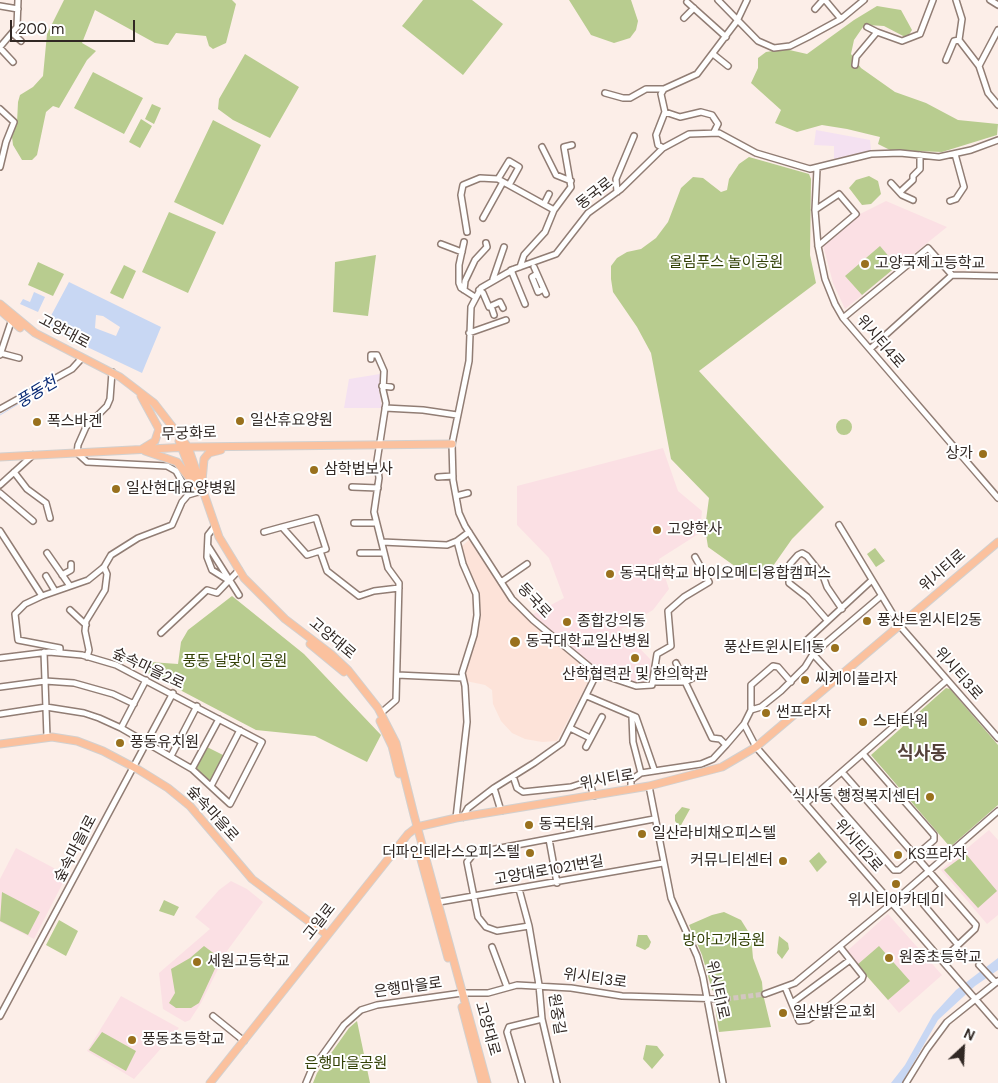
<!DOCTYPE html>
<meta charset="utf-8">
<style>
body{margin:0}
#map{position:relative;width:998px;height:1083px;overflow:hidden;background:#fceee8;font-family:"DM Sans",sans-serif}
canvas{display:block}
.north{position:absolute;left:938px;top:1023px;width:50px;height:50px;-webkit-text-stroke:4px #fff;paint-order:stroke;rotate:25deg;font-size:14px;font-weight:700;line-height:20px;text-align:center;color:#312824}
.north::after{content:'';display:block;margin:auto;width:18px;height:22px;background:#312824;clip-path:polygon(50% 0,100% 100%,50% 72%,0 100%)}
.scale{position:absolute;left:10px;top:20px;width:125px;height:22px;box-sizing:border-box;border:2px solid #312824;border-top:0;padding-left:6px;font-size:15px;line-height:18px;white-space:nowrap;color:#312824;-webkit-text-stroke:4px #fff;paint-order:stroke}
</style>
<div id="map">
<canvas width="998" height="1083"></canvas>
<div class="north">N</div>
<div class="scale">200 m</div>
</div>
<script>
const c = document.querySelector('canvas').getContext('2d');
c.lineJoin = 'round';
function fill(path, color) { c.fillStyle = color; c.fill(path, 'evenodd'); }
const shape = rows => new Path2D(rows.map(r => 'M' + r).join(''));
function stroke(path, color, width, dash) { c.strokeStyle = color; c.lineWidth = width; c.lineCap = dash ? 'butt' : 'round'; c.setLineDash(dash || []); c.stroke(path); }
function drawText(font, color, halo, rows, align = 'center') {
  c.font = font + ' "DM Sans","Noto Sans KR",sans-serif'; c.lineWidth = 4; c.setLineDash([]); c.textBaseline = 'middle'; c.strokeStyle = halo; c.fillStyle = color; for (const [text, x, y, turn = 0] of rows) {
    c.save(); c.translate(x, y); c.rotate((+turn || 0) * Math.PI / 180); c.textAlign = isNaN(turn) ? turn : align; if (halo) c.strokeText(text, 0, 0); c.fillText(text, 0, 0); c.restore();
  }
}
fill(shape([
 [470,539,508,599,531,622,592,674,557,741,542,742,525,739,512,733,501,721,493,704,492,690,485,685,466,681,464,673,478,625,479,593,465,564,461,547]
]), '#fde3d9');
fill(shape([
 [816,130,870,140,871,150,834,159,834,146,814,145],
 [380,374,379,390,382,408,344,408,349,379]
]), '#f4e1f1');
fill(shape([
 [886,201,947,227,845,309,833,283,823,245,860,214],
 [663,448,678,491,702,511,700,533,659,559,669,589,653,610,621,629,650,659,653,680,648,684,636,683,597,669,532,615,564,598,549,558,517,525,517,486],
 [989,830,998,840,998,915,987,924,941,870],
 [16,848,67,875,34,939,0,922,0,879],
 [231,881,247,889,263,902,227,951,201,1003,190,1020,185,1022,163,1009,159,973,210,929,195,917,219,890],
 [888,914,942,975,899,1013,846,952],
 [121,996,179,1028,134,1079,87,1051]
]), '#fbe0e4');
fill(shape([
 [64,0,232,0,236,4,226,43,213,49,209,46,206,36,176,33,168,45,155,43,95,10,82,43,96,51,87,60,59,108,53,106,46,112,37,155,32,160,22,160,13,145,12,137,17,123,18,102,20,95,33,87,43,76,47,34],
 [423,0,472,0,503,24,463,75,402,26],
 [569,0,631,0,638,21,636,30,630,38,614,43,591,35],
 [877,6,901,10,912,30,907,38,884,26,867,25,863,27,854,40,851,54,861,68,895,92,926,103,958,120,998,124,997,135,942,152,890,150,878,144,880,137,847,129,822,125,797,132,775,123,781,110,751,83,758,68,758,58,766,52,785,49,807,54,854,20],
 [245,54,299,87,270,138,233,120,218,109,219,99],
 [93,72,143,98,124,134,74,108],
 [152,104,161,108,154,124,145,119],
 [141,119,152,126,140,148,129,142],
 [213,120,261,145,223,225,174,202],
 [749,157,809,174,811,179,810,255,816,283,699,371,824,507,792,539,773,566,755,572,736,567,708,547,705,528,709,498,671,459,651,353,637,327,613,292,611,279,611,266,617,258,627,252,641,249,656,238,668,222,681,188,693,177,703,178,721,192,727,190,729,179,739,164],
 [869,176,878,181,881,194,871,204,862,205,849,188,856,180],
 [169,212,216,232,188,293,142,272],
 [880,246,897,266,862,295,845,276],
 [376,255,368,316,333,312,335,262],
 [38,262,64,274,53,296,28,285],
 [124,265,136,271,123,299,110,293],
 '836 427a8 8 0 1 1 16 0a8 8 0 1 1-16 0Z',
 [875,548,885,561,876,567,867,554],
 [232,596,304,654,381,735,367,762,315,736,256,730,123,660,178,664,181,642,188,630],
 [946,688,950,689,998,745,998,805,950,847,871,755],
 [207,747,225,756,211,782,196,768],
 [682,807,690,809,680,827,675,821,675,815],
 [819,852,827,862,817,872,809,861],
 [966,854,997,891,978,908,944,870],
 [2,892,40,912,28,935,0,921],
 [164,900,179,907,174,916,159,911],
 [724,912,741,920,751,936,753,958,762,982,763,994,771,1027,719,1032,715,1007,719,1004,729,1004,728,993,715,992,712,990,702,955,689,925,712,915],
 [59,920,78,931,66,956,46,945],
 [638,935,647,935,651,942,649,947,645,950,636,946],
 [779,936,788,943,789,949,782,959,777,953],
 [204,946,220,958,199,1003,191,1008,176,1008,169,1003,175,993,171,969,190,958],
 [879,946,910,981,888,1000,857,965],
 [357,1021,370,1083,313,1083,317,1073,349,1028],
 [102,1032,136,1051,126,1071,89,1050],
 [646,1045,657,1046,664,1055,652,1069,643,1059]
]), '#b8cc8f');
fill(shape([
 [69,282,161,327,142,373,45,327],
 [96,315,103,316,120,327,116,336,95,328],
 [34,292,45,297,38,312,20,304,23,299,30,302],
 [998,958,998,970,975,986,938,1020,902,1083,891,1083,905,1065,933,1015,944,1003,956,990]
]), '#c8d7f3');
stroke(shape([
 [0,415,66,375]
]), '#c8d7f3', 1);
stroke(shape([
 [726,999,765,994]
]), '#d3c6c1', 5, [5, 2.5]);
const minor = shape([
 [718,0,758,41,774,48,790,46,808,37,841,19,864,0],
 [825,0,841,19],
 [956,0,962,19,959,40,979,66,988,93,998,105],
 [990,0,998,5],
 [687,2,726,37],
 [0,6,18,9],
 [815,9,823,0],
 [684,18,694,8],
 [867,27,877,32],
 [12,33,21,41],
 [0,47,17,27,18,0],
 [0,48,13,62],
 [713,54,728,66],
 [946,60,954,41,959,40],
 [855,65,856,57,877,32,902,41,920,34,933,0],
 [979,66,998,30],
 [605,93,623,98,630,98,646,89,664,89],
 [0,109,14,122,6,142,0,167],
 [665,112,680,117,701,112,712,115,718,124,714,132],
 [542,147,556,175,571,181],
 [663,148,658,145,656,135,665,112,661,94,664,89,697,74,737,21,747,0],
 [817,169,815,210,818,246,825,279,835,304,843,318,998,498],
 [498,179,509,161,519,167,509,185],
 [891,183,902,195,913,200],
 [617,192,616,179,634,136],
 [900,192,913,180,913,176,920,169,920,155],
 [950,201,956,199,964,187,955,154],
 [544,204,549,194],
 [815,210,839,194,856,214,818,246],
 [483,218,503,182],
 [467,232,461,195,463,185,480,178,498,179,554,210],
 [464,242,459,265,459,283,461,288,475,297],
 [441,244,462,252],
 [520,267,524,255,545,232,554,210,571,187,564,147,572,145],
 [534,267,546,294],
 [511,270,525,304],
 [537,274,532,277,538,292,543,289],
 [493,279,504,247],
 [464,290,465,281,475,260,487,247,486,243],
 [479,290,483,293,489,307,500,302,503,308],
 [491,306,494,315],
 [843,318,928,248,952,275,998,276],
 [469,333,506,320],
 [870,349,952,275],
 [0,353,19,358],
 [0,355,12,319],
 [371,359,371,355,377,355,384,371,383,390,386,403,377,461,379,478,374,512,388,568,399,583,396,700,381,713],
 [112,372,110,399,107,406,86,427,78,445,77,453,87,462,167,466,176,471,184,485,198,492],
 [382,386,391,387],
 [385,408,423,410,457,415],
 [0,409,72,369,82,358],
 [14,472,27,489,46,503,50,518],
 [438,477,453,476],
 [0,485,33,455],
 [352,487,378,488],
 [0,493,33,521],
 [456,496,468,493],
 [316,518,326,549,307,555,282,527,316,518],
 [354,523,376,523],
 [839,525,900,626,998,738],
 [215,526,208,535,207,557,212,570,228,580],
 [0,531,42,596],
 [264,532,282,527],
 [382,542,447,545,457,541,469,532],
 [208,546,239,595],
 [320,551,327,571,359,596,374,591,399,588],
 [47,553,70,586],
 [360,553,384,553],
 [62,575,71,570,71,564],
 [46,576,55,591],
 [501,582,527,564],
 [70,610,86,625],
 [827,620,807,597,789,583,790,564,798,555,802,553,807,556,823,576,827,587,842,609],
 [161,633,207,590,217,593,239,570],
 [44,652,47,737],
 [60,653,60,648,18,640,15,614,25,604,42,596,88,580,104,567,111,555,138,538,172,525,182,502,188,495,198,492],
 [87,657,89,650,85,631,86,621,105,590,107,574,104,567],
 [0,658,49,652,82,655,116,665,262,742,230,804,192,769,121,728,99,718,84,713,46,707,0,714],
 [676,663,712,738,720,739,726,745,744,724],
 [597,673,636,686,652,685,657,654,671,646,668,611,684,597,709,582,695,557],
 [397,675,463,678],
 [837,680,813,654,807,640,872,580],
 [655,682,685,682,697,676],
 [791,682,778,667,773,666,751,685,751,710,744,724,756,747,998,1025],
 [0,687,45,681,74,683,113,694,134,704],
 [587,696,636,717,654,769],
 [751,710,761,707,781,691,805,667,813,654,881,596],
 [632,717,633,742,641,773],
 [121,728,146,680],
 [570,728,590,738],
 [586,747,602,717],
 [171,756,197,706],
 [192,769,219,719],
 [842,772,976,925,975,929,942,960],
 [513,776,517,788,523,792,571,787,589,781,594,796],
 [211,786,240,730],
 [649,786,671,898,697,956,703,977,723,1083],
 [631,789,631,780,641,773,701,764,713,759,726,745],
 [823,789,894,870,899,870,934,840,934,835,863,754],
 [806,803,947,680],
 [501,811,494,788,534,763,562,743,597,673,533,620,512,599,465,526,459,513,453,480,452,444,469,361,471,307,481,288,514,269,556,254,588,213,621,189,663,148,689,134,719,133,756,153,810,169,871,154,900,153,939,157,971,150,998,140],
 [463,817,468,808,494,788],
 [456,818,467,722,465,686,462,673,474,635,477,615,476,594,463,564,457,541],
 [549,839,557,883],
 [942,887,924,905,958,945],
 [519,889,529,926,539,985,542,1019,557,1083],
 [439,902,663,863],
 [529,926,497,931,486,927,478,917,467,862,474,853,654,819],
 [492,947,507,987],
 [979,965,996,983],
 [785,987,799,1021,808,1020,829,1006,862,979,863,976,840,947],
 [765,994,795,983,892,903,998,811],
 [792,1003,850,960],
 [0,1016,173,693],
 [213,1016,244,1041],
 [306,1083,311,1071,344,1025,361,1010,377,1005,462,993,488,993,517,985,571,988,622,996,726,999],
 [522,1083,507,1032,509,1027,542,1019],
 [906,1083,927,1049,947,1022,998,981]
]);
const major = shape([
 [0,304,35,333,120,377,154,403,188,447,219,537,244,578,285,619,331,654,348,670,378,708,396,743,414,815,487,1083],
 [0,310,20,328],
 [141,396,159,429,155,441,142,449],
 [179,441,197,487],
 [145,451,177,462,191,480],
 [0,457,188,447,452,444],
 [202,481,204,459,209,453,221,450],
 [310,644,344,672],
 [380,721,392,746,399,774],
 [0,744,52,737,77,741,103,751,139,770,168,788,190,806,252,879,327,935],
 [419,852,448,958],
 [462,1007,482,1083],
 [210,1083,408,834,417,827,456,818,649,786,722,767,756,747,998,542]
]);
stroke(minor, '#917d74', 8);
stroke(major, '#d2d0cf', 9);
stroke(minor, '#fff', 5);
stroke(major, '#fbc19e', 7);
for (const [x, y, r, color] of [
 [865,264,5,"#99711d"],
 [240,421,5,"#99711d"],
 [37,422,5,"#99711d"],
 [983,454,5,"#99711d"],
 [314,470,5,"#99711d"],
 [116,489,5,"#99711d"],
 [657,530,5,"#99711d"],
 [610,574,5,"#99711d"],
 [867,621,5,"#99711d"],
 [567,622,5,"#99711d"],
 [515,642,6,"#99711d"],
 [835,648,5,"#99711d"],
 [635,658,5,"#99711d"],
 [805,680,5,"#99711d"],
 [766,713,5,"#99711d"],
 [863,722,5,"#99711d"],
 [120,743,5,"#99711d"],
 [930,797,5,"#99711d"],
 [529,825,5,"#99711d"],
 [642,834,5,"#99711d"],
 [530,853,5,"#99711d"],
 [898,855,5,"#99711d"],
 [783,861,5,"#99711d"],
 [896,884,5,"#99711d"],
 [889,958,5,"#99711d"],
 [197,962,5,"#99711d"],
 [783,1013,5,"#99711d"],
 [132,1040,5,"#99711d"]
]) { const dot = new Path2D(); dot.arc(x, y, r, 0, 2 * Math.PI); c.fillStyle = color; c.fill(dot); stroke(dot, '#fff', 2); }
drawText('15px', '#312824', '#fff', [
 ["동국로",595,194,-38],
 ["고양대로",64,332,28],
 ["위시티4로",880,342,49],
 ["무궁화로",189,434,-2],
 ["위시티로",943,571,-41],
 ["동국로",534,601,47],
 ["고양대로",332,639,40],
 ["숲속마을2로",148,669,25],
 ["위시티3로",958,674,49],
 ["위시티로",607,780,-10],
 ["숲속마을로",212,814,48],
 ["위시티2로",858,846,49],
 ["숲속마을1로",76,849,-62],
 ["고양대로1021번길",549,871,-10],
 ["고일로",320,922,-52],
 ["위시티3로",595,979,8],
 ["은행마을로",408,988,-8],
 ["위시티1로",717,990,78],
 ["원중길",556,1014,81],
 ["고양대로",487,1029,74]
]);
drawText('15px', '#324005', '#fff', [
 ["올림푸스 놀이공원",726,263],
 ["풍동 달맞이 공원",235,662],
 ["방아고개공원",724,941],
 ["은행마을공원",346,1064]
]);
drawText('15px', '#312824', '#fff', [
 ["고양국제고등학교",875,264],
 ["일산휴요양원",250,421],
 ["폭스바겐",47,422],
 ["상가",973,454,"right"],
 ["삼학법보사",324,470],
 ["일산현대요양병원",126,489],
 ["고양학사",667,530],
 ["동국대학교 바이오메디융합캠퍼스",620,574],
 ["풍산트윈시티2동",877,621],
 ["종합강의동",577,622],
 ["동국대학교일산병원",526,642],
 ["풍산트윈시티1동",825,648,"right"],
 ["산학협력관 및 한의학관",635,675,"center"],
 ["씨케이플라자",815,680],
 ["썬프라자",776,713],
 ["스타타워",873,722],
 ["풍동유치원",130,743],
 ["식사동 행정복지센터",920,797,"right"],
 ["동국타워",539,825],
 ["일산라비채오피스텔",652,834],
 ["더파인테라스오피스텔",520,853,"right"],
 ["KS프라자",908,855],
 ["커뮤니티센터",773,861,"right"],
 ["위시티아카데미",896,901,"center"],
 ["원중초등학교",899,958],
 ["세원고등학교",207,962],
 ["일산밝은교회",793,1013],
 ["풍동초등학교",142,1040]
], 'left');
drawText('italic 16px', '#072974', '#fff', [
 ["풍동천",37,393,-31]
]);
drawText('bold 18px', '#54413a', '#fff', [
 ["식사동",922,754]
]);
</script>
